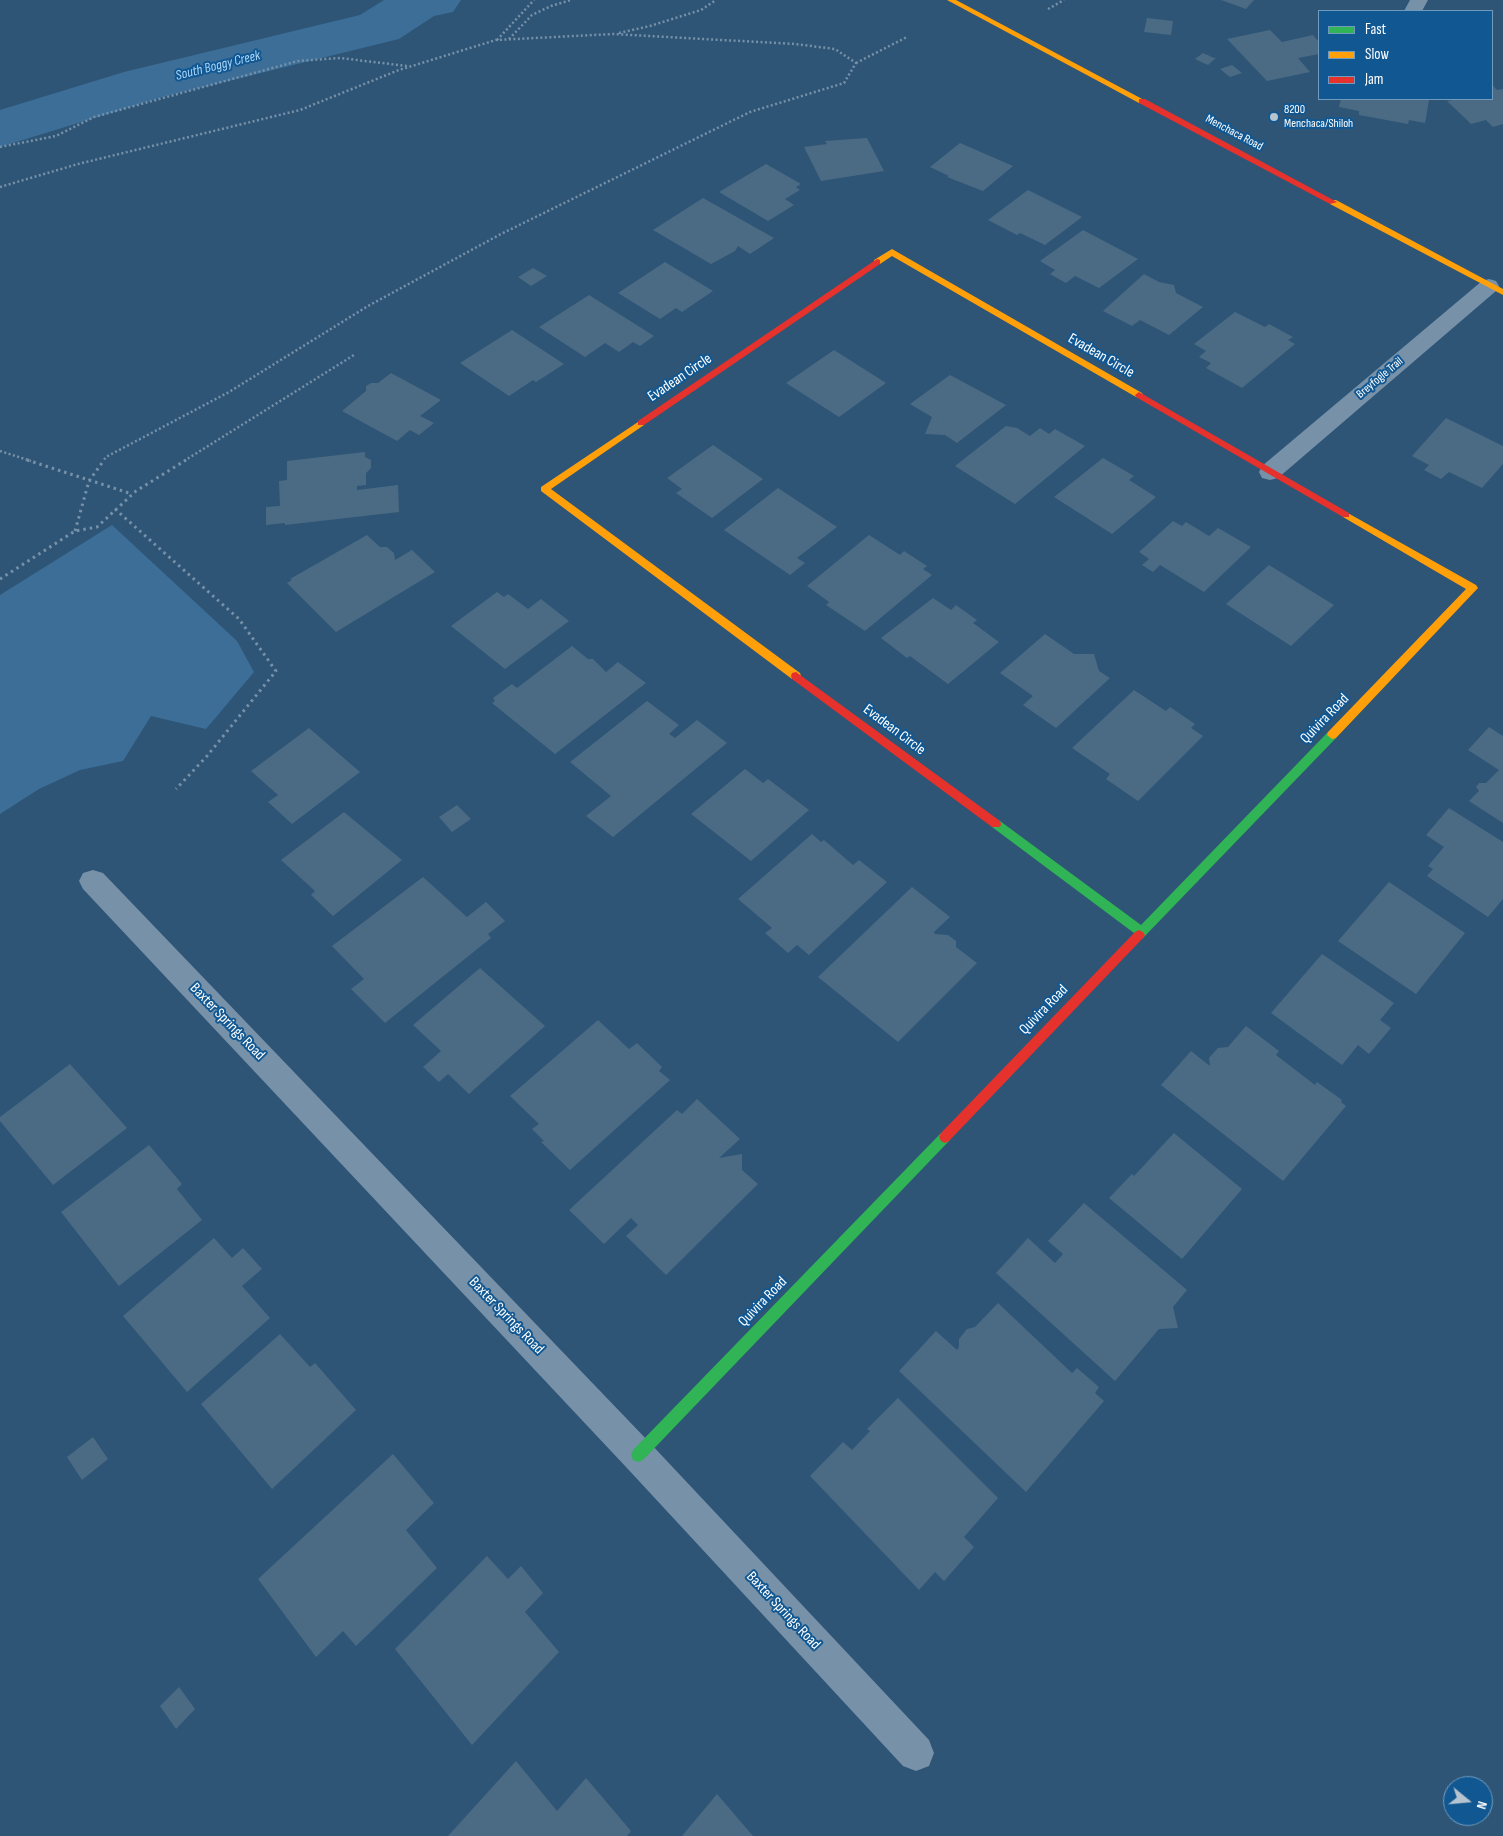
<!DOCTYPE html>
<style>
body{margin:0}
#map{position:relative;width:1503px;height:1836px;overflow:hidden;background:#2e5576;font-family:"Sofia Sans Condensed",sans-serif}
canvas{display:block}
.legend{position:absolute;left:1318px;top:10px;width:175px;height:90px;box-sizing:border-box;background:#115893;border:1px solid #709bbe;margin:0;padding:6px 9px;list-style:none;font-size:15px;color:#fff}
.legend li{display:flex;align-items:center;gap:10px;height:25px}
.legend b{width:25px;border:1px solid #709bbe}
.north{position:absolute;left:1443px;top:1776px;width:50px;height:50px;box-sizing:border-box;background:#115893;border:1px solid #709bbe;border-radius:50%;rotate:107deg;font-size:14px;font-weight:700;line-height:20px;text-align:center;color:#fff}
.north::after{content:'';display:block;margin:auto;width:18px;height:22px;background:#b6c4cf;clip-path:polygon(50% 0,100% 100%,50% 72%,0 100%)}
</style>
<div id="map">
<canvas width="1503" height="1836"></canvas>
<ul class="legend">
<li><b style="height:6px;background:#30b455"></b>Fast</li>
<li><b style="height:6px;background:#ff9f0a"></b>Slow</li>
<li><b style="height:6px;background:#e5322d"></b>Jam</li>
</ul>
<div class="north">N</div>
</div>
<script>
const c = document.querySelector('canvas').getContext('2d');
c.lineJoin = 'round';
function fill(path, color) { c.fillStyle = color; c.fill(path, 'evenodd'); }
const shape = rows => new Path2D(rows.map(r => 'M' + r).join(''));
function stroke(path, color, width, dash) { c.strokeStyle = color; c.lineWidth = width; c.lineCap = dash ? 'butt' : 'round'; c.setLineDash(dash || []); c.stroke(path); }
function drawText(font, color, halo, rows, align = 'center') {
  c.font = font + ' "Sofia Sans Condensed",sans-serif'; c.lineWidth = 4; c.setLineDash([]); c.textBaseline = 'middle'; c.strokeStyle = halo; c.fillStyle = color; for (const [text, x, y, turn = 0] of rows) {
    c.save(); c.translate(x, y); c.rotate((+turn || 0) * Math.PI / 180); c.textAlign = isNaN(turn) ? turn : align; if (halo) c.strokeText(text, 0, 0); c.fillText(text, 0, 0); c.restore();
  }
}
fill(shape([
 [112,525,237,641,254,672,206,729,151,716,123,761,80,770,39,789,0,814,0,595]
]), '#3c6e98');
fill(shape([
 [384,0,461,0,453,12,434,16,399,39,163,97,0,147,0,110,124,72,360,15,384,0]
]), '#3c6e98');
fill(shape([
 [1221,0,1254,0,1246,9],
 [1147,18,1173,21,1171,35,1144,32],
 [1270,30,1282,42,1313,35,1319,42,1319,54,1298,58,1310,72,1267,81,1227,39],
 [1203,53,1214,58,1216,58,1208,65,1195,59],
 [1232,65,1242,73,1230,77,1220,69],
 [1492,85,1497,90,1503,89,1503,124,1493,127,1486,120,1471,124,1447,101,1459,99,1492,99],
 [1341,99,1425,99,1429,100,1425,123,1409,120,1408,124,1359,115,1359,111,1339,107],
 [867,138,884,171,821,181,804,147,827,144,825,141],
 [960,143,1013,166,983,191,947,177,949,176,930,167],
 [766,164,801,184,796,187,800,190,785,199,794,205,768,221,719,192],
 [1028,190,1082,217,1045,245,1020,233,1017,235,988,220],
 [703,198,774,238,750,254,738,246,735,251,711,264,653,230],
 [1083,230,1138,259,1099,288,1075,276,1066,283,1050,274,1055,270,1040,261],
 [665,262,713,291,682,312,676,308,660,319,618,293],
 [533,268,547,276,531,286,518,277],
 [1144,274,1159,282,1174,285,1176,293,1203,307,1169,335,1140,320,1132,326,1103,311],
 [589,295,654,336,640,346,633,342,619,352,605,343,585,357,539,327],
 [1235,312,1265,327,1269,324,1293,337,1288,340,1295,344,1242,388,1206,368,1211,363,1199,357,1206,351,1194,344],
 [512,330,564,364,536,382,533,380,509,396,460,363],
 [834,350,886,383,839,417,786,383],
 [391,373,441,400,420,416,434,423,419,435,410,430,397,441,342,411,366,391,366,386,371,383,378,383],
 [950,375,1006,405,957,443,945,435,925,434,932,417,910,404],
 [1446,418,1503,446,1503,464,1482,488,1449,472,1441,479,1424,470,1429,465,1412,456],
 [1006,426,1017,428,1030,436,1040,428,1049,434,1055,429,1085,446,1015,504,955,466],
 [713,445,763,479,712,518,676,493,682,489,667,478],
 [365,452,365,457,371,460,371,468,366,473,366,485,357,486,357,490,398,485,399,512,285,525,285,523,266,525,266,507,280,506,279,481,287,480,287,461],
 [1103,458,1134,476,1129,480,1156,497,1112,534,1054,497],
 [778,488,837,527,797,558,805,563,790,575,724,530],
 [1173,521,1182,526,1186,522,1209,536,1218,528,1251,547,1204,592,1160,565,1153,572,1142,565,1149,559,1139,552],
 [367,535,380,547,387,547,394,553,395,560,412,550,435,572,336,632,287,583,292,580,290,579],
 [869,535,900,555,904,551,927,566,923,569,932,575,865,631,826,605,829,602,807,586],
 [1269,565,1334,605,1291,646,1226,604],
 [497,592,504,597,508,594,528,609,541,599,569,621,505,669,451,626],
 [933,598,951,610,956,605,977,620,973,623,999,642,948,684,910,656,907,658,881,638],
 [1045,634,1074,654,1094,654,1099,671,1110,678,1056,728,1023,705,1033,696,1000,673],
 [572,646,588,659,593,659,606,672,618,662,646,683,555,754,492,703,495,701,493,698,512,684,517,688],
 [1134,690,1166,711,1170,707,1195,724,1191,728,1203,736,1138,801,1106,779,1110,774,1072,748],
 [647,701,679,725,669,734,675,738,697,720,727,743,613,837,586,816,611,796,570,762],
 [1489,727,1503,736,1503,823,1469,801,1479,791,1476,787,1479,783,1486,783,1499,770,1468,750],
 [309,728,360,772,292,824,268,802,278,795,251,771],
 [745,769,763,783,768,779,809,810,751,861,691,814],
 [457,805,471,819,452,832,439,817],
 [1449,808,1503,842,1503,899,1488,917,1427,876,1433,869,1428,866,1444,847,1426,835],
 [344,812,402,860,333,916,311,895,315,891,281,860],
 [812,834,821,842,824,840,853,865,859,860,887,882,809,955,797,945,788,953,787,952,765,933,772,928,738,899],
 [423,877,467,917,486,902,505,921,488,934,491,938,385,1023,351,989,364,979,332,946],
 [1389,882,1465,933,1416,994,1338,941],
 [912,887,950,917,934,932,935,934,948,935,956,941,956,947,977,963,898,1042,818,977],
 [1322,954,1394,1003,1380,1020,1391,1028,1369,1054,1358,1045,1342,1065,1271,1013],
 [480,968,545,1026,469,1094,448,1074,439,1082,423,1067,441,1051,413,1025],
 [598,1020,629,1049,637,1043,662,1067,659,1071,670,1080,570,1170,541,1142,544,1141,532,1129,539,1124,510,1096],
 [1246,1026,1279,1051,1276,1055,1315,1085,1317,1082,1342,1100,1341,1102,1346,1106,1283,1181,1161,1085,1191,1051,1210,1066,1209,1058,1218,1048,1228,1047],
 [70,1064,127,1128,53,1185,0,1121,0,1117],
 [697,1099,740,1139,719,1158,742,1154,742,1170,758,1184,666,1275,626,1236,638,1225,631,1218,604,1244,569,1210,677,1110,682,1114],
 [1174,1133,1242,1189,1182,1259,1109,1198,1132,1174,1134,1176],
 [149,1145,182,1184,177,1189,202,1220,119,1286,61,1212],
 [1084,1203,1187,1290,1173,1307,1178,1328,1159,1329,1115,1381,996,1273,1028,1238,1055,1263,1063,1254,1048,1241],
 [214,1238,232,1258,243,1248,262,1269,242,1286,270,1318,187,1392,123,1316],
 [998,1303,1072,1373,1077,1368,1099,1387,1095,1393,1104,1401,1026,1492,899,1371,936,1331,957,1350,959,1347,959,1339,967,1329,975,1327],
 [280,1334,310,1367,315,1363,356,1410,272,1489,201,1404],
 [898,1398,998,1498,964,1537,974,1547,944,1581,935,1572,919,1590,810,1476,843,1442,852,1450,870,1431,867,1429],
 [93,1437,108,1459,82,1480,67,1457],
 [393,1454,434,1503,406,1530,437,1568,356,1646,343,1631,316,1657,258,1579],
 [487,1556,508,1579,521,1566,543,1593,525,1612,559,1652,472,1745,395,1649],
 [179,1687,195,1709,176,1729,160,1706],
 [516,1761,557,1811,586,1778,631,1831,627,1836,448,1836],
 [717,1794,753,1836,682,1836]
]), '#4b6b85');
stroke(shape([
 [1048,9,1064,0],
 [619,33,650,26,701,10,716,0],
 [509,39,532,15,551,6,571,0],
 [497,40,534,0],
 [856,63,907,37],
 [0,147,56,136,94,117,298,61,340,58,407,66],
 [0,187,78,164,300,110,399,70,496,40,613,34,795,44,835,49,856,63,844,83,750,112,501,234,368,306,229,392,106,457,103,461],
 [0,451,31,461],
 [184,461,354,355]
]), '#7791a9', 2.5, [2, 2.5]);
stroke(shape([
 [27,460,132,494],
 [115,509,239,619,276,671,207,756,176,789],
 [75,531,89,481,104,460],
 [0,579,75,531,97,527,136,491,186,460]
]), '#7791a9', 3, [2.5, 4]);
fill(shape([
 [1410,0,1428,0,1422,11,1404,11,1410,0],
 [1489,279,1496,281,1499,286,1496,291,1278,478,1270,480,1262,478,1259,472,1262,466,1482,281,1489,279],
 [93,870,103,873,650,1443,929,1740,934,1753,929,1766,916,1771,903,1766,626,1467,83,889,79,881,83,873,93,870]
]), '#7791a9');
fill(shape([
 [1332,731,1337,735,1336,738,1143,938,1139,940,1135,938,1134,933,992,827,991,824,992,821,996,820,1000,821,1141,925,1328,732,1332,731],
 [945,1131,949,1133,951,1137,949,1141,643,1460,638,1462,633,1460,631,1455,633,1450,941,1133,945,1131]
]), '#30b455');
fill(shape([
 [947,0,956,0,1146,101,1139,103,947,0],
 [1330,200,1336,200,1503,289,1503,295,1330,204,1330,200],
 [892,249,1142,393,1143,395,1139,398,1136,397,892,256,880,264,874,264,874,260,892,249],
 [641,420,644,421,644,425,551,489,800,673,801,676,800,679,792,679,541,491,541,487,641,420],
 [1346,512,1476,585,1478,588,1336,738,1332,739,1327,735,1328,732,1466,589,1343,517,1343,513,1346,512]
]), '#ff9f0a');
fill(shape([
 [1139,99,1145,99,1337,202,1330,204,1139,103,1139,99],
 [877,259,880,260,880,264,644,425,638,425,638,421,877,259],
 [1139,392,1349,513,1349,517,1343,517,1136,397,1135,395,1139,392],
 [796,672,1000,821,1001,824,1000,827,992,827,792,679,791,676,792,673,796,672],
 [1139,930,1143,932,1145,935,1143,938,949,1141,945,1143,941,1141,939,1137,941,1133,1135,932,1139,930]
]), '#e5322d');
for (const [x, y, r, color] of [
 [1274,117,5,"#b6c4cf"]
]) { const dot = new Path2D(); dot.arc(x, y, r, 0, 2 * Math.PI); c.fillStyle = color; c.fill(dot); stroke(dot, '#115893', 2); }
drawText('12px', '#fff', '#115893', [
 ["8200",1284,110],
 ["Menchaca/Shiloh",1284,124]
], 'left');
drawText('12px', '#fff', '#115893', [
 ["Menchaca Road",1234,133,28],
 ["Breyfogle Trail",1380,378,-40]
]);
drawText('italic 14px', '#aad7fa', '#115893', [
 ["South Boggy Creek",218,66,-14]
]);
drawText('15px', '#fff', '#115893', [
 ["Evadean Circle",1101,356,30],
 ["Evadean Circle",680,378,-34],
 ["Quivira Road",1325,719,-46],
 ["Evadean Circle",894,730,37],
 ["Quivira Road",1044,1010,-46],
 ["Baxter Springs Road",227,1022,46],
 ["Quivira Road",763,1302,-46],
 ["Baxter Springs Road",506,1316,46],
 ["Baxter Springs Road",783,1611,47]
]);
</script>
